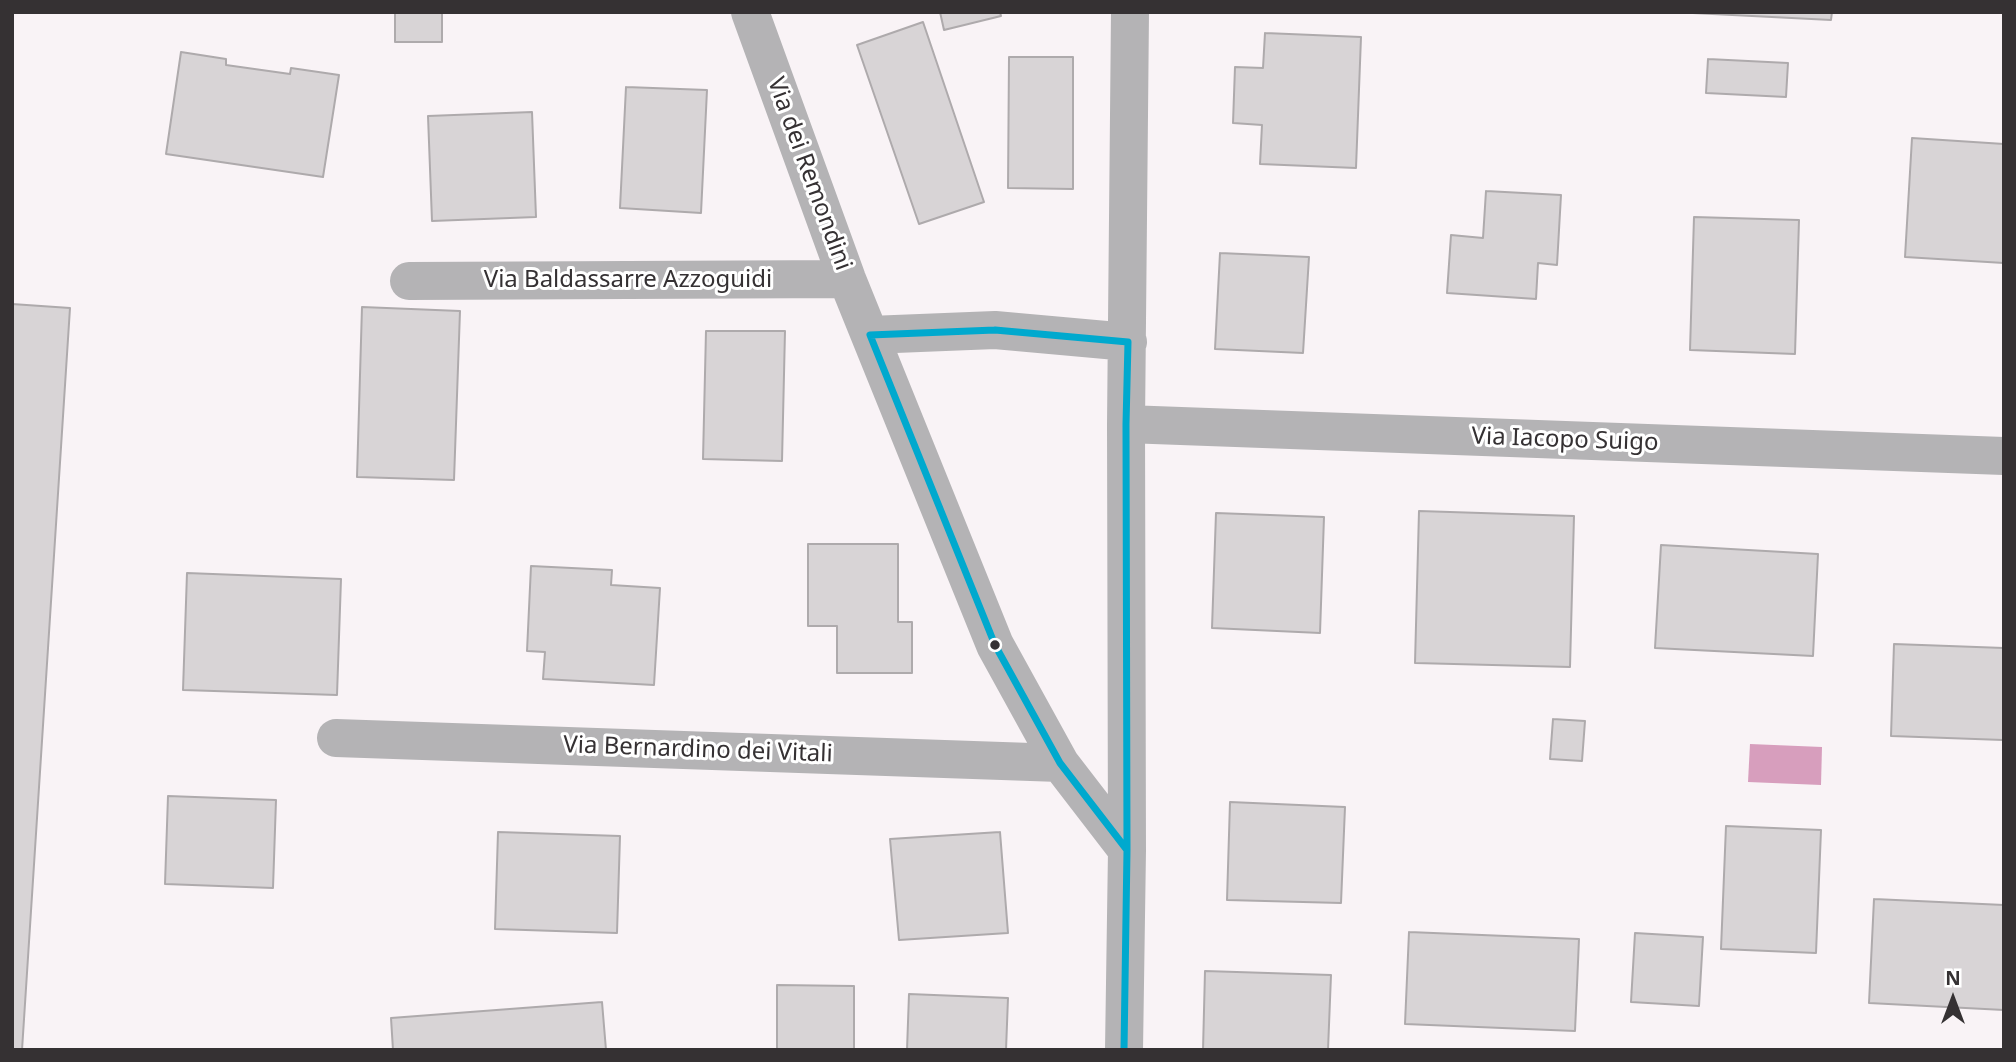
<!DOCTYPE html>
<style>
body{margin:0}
#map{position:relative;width:2016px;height:1062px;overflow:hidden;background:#f9f3f6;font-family:"Noto Sans",sans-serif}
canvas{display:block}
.frame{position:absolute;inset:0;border:14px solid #353133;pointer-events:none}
.north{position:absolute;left:1918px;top:964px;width:70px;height:70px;-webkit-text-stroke:5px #fff;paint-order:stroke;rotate:0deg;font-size:19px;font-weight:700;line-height:28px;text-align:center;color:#353133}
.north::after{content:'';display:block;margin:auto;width:24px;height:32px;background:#353133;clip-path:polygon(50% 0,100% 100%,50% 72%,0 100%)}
</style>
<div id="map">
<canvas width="2016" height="1062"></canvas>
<div class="frame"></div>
<div class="north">N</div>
</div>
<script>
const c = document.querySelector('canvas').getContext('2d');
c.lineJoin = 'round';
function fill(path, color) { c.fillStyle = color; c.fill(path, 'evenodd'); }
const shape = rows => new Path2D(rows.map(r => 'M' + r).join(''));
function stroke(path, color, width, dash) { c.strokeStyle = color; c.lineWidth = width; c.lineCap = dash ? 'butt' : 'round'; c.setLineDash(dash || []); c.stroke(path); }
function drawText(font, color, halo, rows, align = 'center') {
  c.font = font + ' "Noto Sans",sans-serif'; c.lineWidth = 6; c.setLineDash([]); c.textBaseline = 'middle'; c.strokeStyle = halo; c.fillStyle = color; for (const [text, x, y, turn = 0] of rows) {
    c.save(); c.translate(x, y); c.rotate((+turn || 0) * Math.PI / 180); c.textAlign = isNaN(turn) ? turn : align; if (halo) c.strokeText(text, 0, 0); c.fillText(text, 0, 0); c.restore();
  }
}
fill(shape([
 [1750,744,1822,747,1821,785,1748,782]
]), '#d79ebd');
const building = shape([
 [395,12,442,12,442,42,395,42,395,12],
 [940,12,1000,12,1001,16,944,30,940,12],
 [1673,12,1832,12,1831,20,1673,12],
 [923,22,984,202,919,224,857,45,923,22],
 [1265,33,1361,37,1356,168,1260,164,1262,125,1233,123,1235,67,1263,68,1265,33],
 [181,52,226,59,226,65,290,74,291,68,339,75,323,177,166,154,181,52],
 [1009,57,1073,57,1073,189,1008,188,1009,57],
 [1708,59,1788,63,1786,97,1706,93,1708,59],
 [626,87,707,90,701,213,620,208,626,87],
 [532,112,536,217,432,221,428,116,532,112],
 [1912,138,2004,144,2004,263,1905,257,1912,138],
 [1486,191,1561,195,1557,265,1538,263,1536,299,1447,293,1451,235,1483,238,1486,191],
 [1694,217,1799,220,1795,354,1690,350,1694,217],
 [1220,253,1309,257,1303,353,1215,349,1220,253],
 [12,304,70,308,22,1050,12,1050,12,304],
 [362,307,460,311,454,480,357,477,362,307],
 [706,331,785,331,782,461,703,459,706,331],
 [1419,511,1574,516,1570,667,1415,663,1419,511],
 [1216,513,1324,517,1320,633,1212,628,1216,513],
 [808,544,898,544,898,622,912,622,912,673,837,673,837,626,808,626,808,544],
 [1661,545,1818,554,1813,656,1655,648,1661,545],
 [531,566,612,570,611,585,660,588,654,685,543,679,545,652,527,651,531,566],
 [187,573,341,579,337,695,183,690,187,573],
 [1894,644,2004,648,2003,740,1891,736,1894,644],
 [1553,719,1585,721,1582,761,1550,759,1553,719],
 [168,796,276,800,273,888,165,884,168,796],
 [1230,802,1345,807,1341,903,1227,900,1230,802],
 [1726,826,1821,830,1816,953,1721,949,1726,826],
 [498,832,620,836,617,933,495,929,498,832],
 [1000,832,1008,933,899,940,890,839,1000,832],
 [1874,899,2004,905,2004,1010,1869,1003,1874,899],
 [1409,932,1579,939,1575,1031,1405,1024,1409,932],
 [1635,933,1703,937,1699,1006,1631,1002,1635,933],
 [1205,971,1331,975,1328,1050,1203,1050,1205,971],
 [777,985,854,986,854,1050,777,1050,777,985],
 [909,994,1008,998,1006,1050,907,1050,909,994],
 [602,1002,606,1050,393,1050,391,1018,602,1002]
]);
fill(building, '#d8d4d6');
stroke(building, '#aeaaac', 2);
stroke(shape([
 [750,12,847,279,995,645,1060,763,1127,850],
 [409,281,847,279],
 [870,335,995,330,1128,342],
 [1126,424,2004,456],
 [336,738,1060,763],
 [1124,1050,1127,850,1126,424,1130,12]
]), '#b4b3b5', 38);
stroke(shape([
 [995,330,1128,342,1126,424,1127,850,1060,763,995,645,870,335,995,330],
 [1124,1050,1127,850]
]), '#00a9ce', 7);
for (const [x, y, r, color] of [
 [995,645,6,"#353133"]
]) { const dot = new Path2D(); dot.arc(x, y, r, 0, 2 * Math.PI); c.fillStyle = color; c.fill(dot); stroke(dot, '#fff', 2.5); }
drawText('24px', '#353133', '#fff', [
 ["Via dei Remondini",809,174,70],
 ["Via Baldassarre Azzoguidi",628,280],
 ["Via Iacopo Suigo",1565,440,2],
 ["Via Bernardino dei Vitali",698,750,2]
]);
</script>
